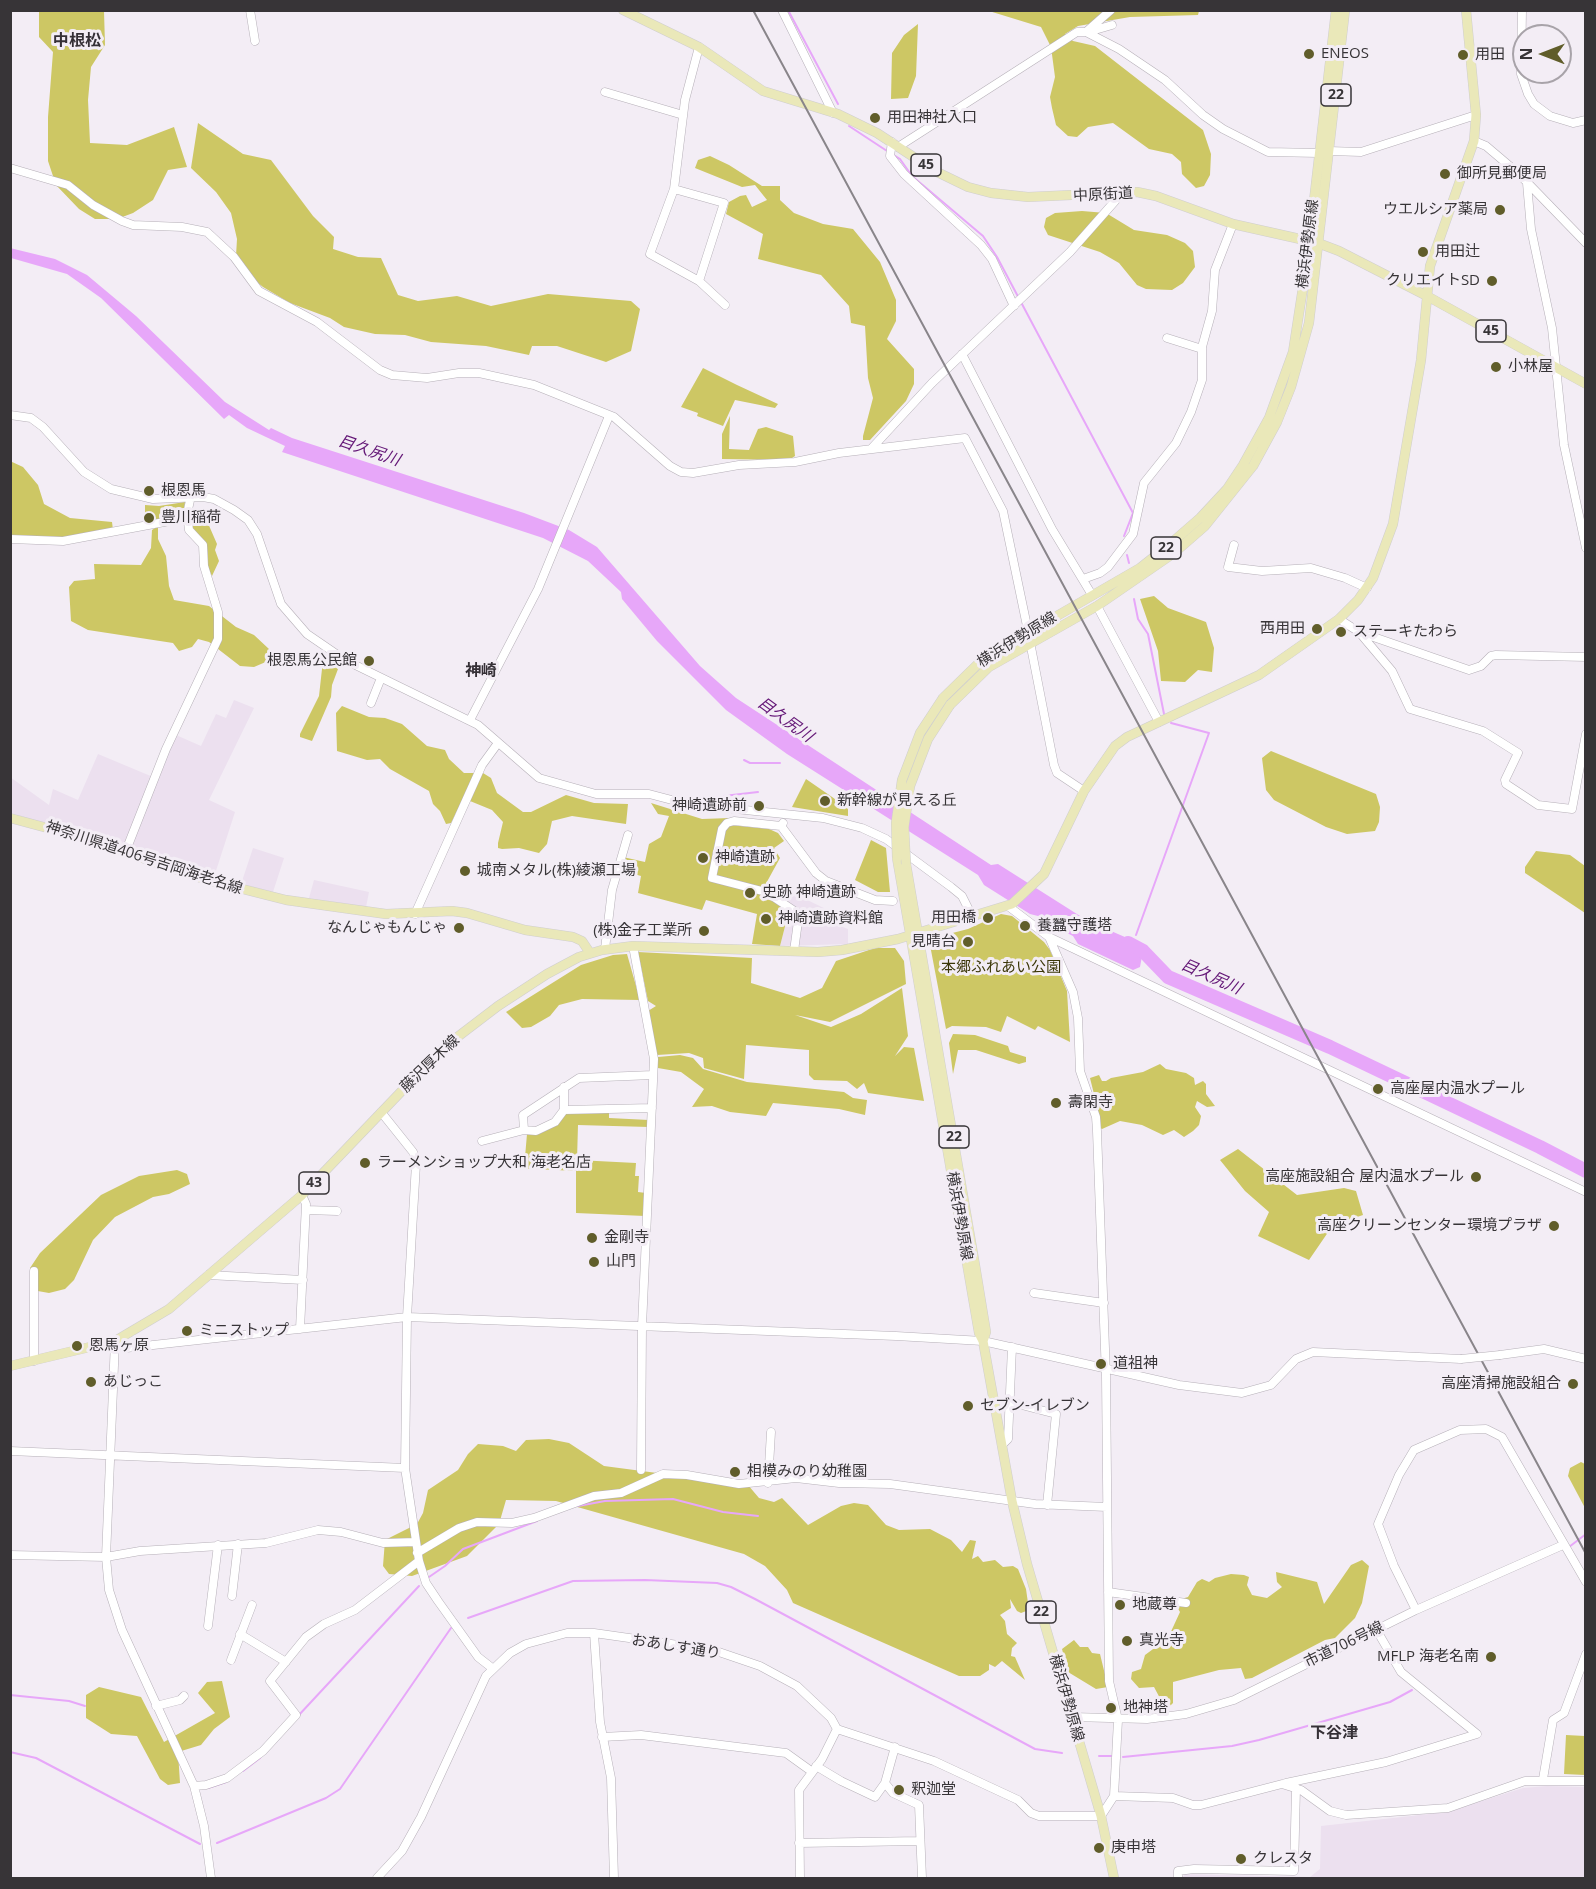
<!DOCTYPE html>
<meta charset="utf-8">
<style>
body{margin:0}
#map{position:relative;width:1596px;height:1889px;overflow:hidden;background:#f3edf5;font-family:"Open Sans",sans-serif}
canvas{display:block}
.frame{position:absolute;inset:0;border:12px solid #373437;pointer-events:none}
.north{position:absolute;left:1512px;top:24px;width:60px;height:60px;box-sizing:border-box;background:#f3edf5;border:2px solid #a8a3a9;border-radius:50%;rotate:270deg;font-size:16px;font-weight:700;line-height:24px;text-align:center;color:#373437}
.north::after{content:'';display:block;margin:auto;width:21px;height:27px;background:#605d2a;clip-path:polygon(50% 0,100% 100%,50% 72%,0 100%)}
</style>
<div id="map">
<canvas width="1596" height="1889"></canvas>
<div class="frame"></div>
<div class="north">N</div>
</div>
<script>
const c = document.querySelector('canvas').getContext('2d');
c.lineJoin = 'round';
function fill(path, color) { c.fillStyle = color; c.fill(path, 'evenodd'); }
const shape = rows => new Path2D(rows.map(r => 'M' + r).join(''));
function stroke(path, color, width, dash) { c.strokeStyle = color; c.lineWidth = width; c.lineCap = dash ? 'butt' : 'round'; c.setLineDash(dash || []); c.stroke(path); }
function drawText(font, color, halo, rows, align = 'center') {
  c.font = font + ' "Open Sans","Noto Sans JP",sans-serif'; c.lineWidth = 6; c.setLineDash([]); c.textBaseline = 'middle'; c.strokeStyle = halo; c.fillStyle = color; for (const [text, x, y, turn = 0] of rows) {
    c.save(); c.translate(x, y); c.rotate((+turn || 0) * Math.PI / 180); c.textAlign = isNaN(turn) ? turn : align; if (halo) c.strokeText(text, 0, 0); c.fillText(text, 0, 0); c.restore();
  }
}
fill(shape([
 [234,700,254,708,209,800,235,812,214,877,160,861,159,856,128,851,176,735,201,746,216,714,226,718],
 [98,754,153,777,124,849,11,813,10,777,49,805,53,789,78,800],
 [253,848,284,858,273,892,241,884],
 [314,880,369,892,366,907,309,898],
 [793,893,838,915,835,924,848,929,848,944,780,946,789,911,784,908],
 [1547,1786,1585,1787,1585,1878,1182,1878,1185,1874,1310,1877,1320,1869,1321,1826,1447,1812,1523,1788]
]), '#ece0ef');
fill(shape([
 [39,11,104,11,105,45,91,67,88,100,90,143,127,145,174,127,187,167,168,170,153,200,133,213,117,219,95,219,79,209,56,185,48,161,48,117,53,52,39,37],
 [989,11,1199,11,1198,15,1130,17,1078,26,1065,34,1073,41,1095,46,1203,130,1211,154,1210,175,1204,186,1196,188,1182,174,1181,162,1172,154,1149,149,1113,123,1088,127,1077,137,1068,136,1056,125,1052,108,1050,97,1055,77,1051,47,1041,27],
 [918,24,916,76,908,98,891,99,892,53,904,35],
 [198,123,243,154,271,160,313,216,334,237,333,249,358,257,381,258,398,295,418,301,457,296,491,306,548,294,631,301,640,309,631,351,606,362,557,346,532,346,529,355,486,346,431,342,405,335,375,334,344,327,330,318,290,303,263,287,246,273,236,256,237,239,231,213,216,192,191,168],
 [710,156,729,165,762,186,780,186,780,200,794,213,823,224,853,229,880,262,896,300,896,321,887,339,914,369,914,384,906,401,870,440,863,440,863,436,873,398,868,378,865,326,851,323,849,306,821,275,758,259,763,234,726,214,729,202,740,196,746,195,752,207,767,200,755,185,742,187,695,168,698,160],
 [1082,211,1106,213,1134,230,1167,235,1185,243,1193,251,1195,267,1183,283,1172,290,1146,289,1137,285,1119,263,1100,252,1048,235,1044,227,1046,218,1055,213],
 [703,368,737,385,778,404,775,408,735,400,723,426,697,416,698,413,681,407],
 [730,416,729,449,749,450,758,429,766,427,793,436,795,456,789,460,722,459,722,434],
 [10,461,23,467,38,485,44,504,70,518,112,522,113,530,47,543,11,536],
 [185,502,184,512,180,515,145,524,145,505,159,506],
 [195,515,201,516,207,521,217,544,215,550,219,561,212,576,207,566,203,539,193,530,191,518],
 [158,526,158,539,166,556,169,586,174,600,209,606,236,627,254,635,269,649,268,661,254,667,240,666,209,642,198,639,192,647,179,651,173,643,88,630,71,621,69,587,74,581,95,579,94,564,141,565,151,548,152,530],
 [1154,596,1168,608,1206,622,1214,648,1212,672,1198,670,1185,682,1161,681,1158,651,1140,599],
 [328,659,338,669,332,685,331,697,312,741,300,737,300,734,319,696,322,669],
 [342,706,369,717,385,718,402,724,427,746,445,750,449,759,464,773,483,773,491,778,497,793,523,812,531,812,566,795,594,803,628,804,626,824,572,816,552,821,547,844,539,853,519,848,502,849,498,848,498,843,503,822,492,810,470,801,458,809,451,823,446,824,440,811,433,804,429,791,390,769,380,759,367,760,337,751,336,713],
 [1271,751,1376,794,1380,807,1379,822,1375,831,1347,834,1326,827,1274,800,1266,790,1262,758],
 [806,779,848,808,848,816,792,807],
 [651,803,702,819,730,818,721,824,769,829,778,833,784,841,774,848,780,858,763,889,764,895,789,911,780,946,752,944,757,914,706,900,702,910,638,893,641,876,620,870,623,857,645,862,649,844,661,837,669,816,658,814],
 [871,840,886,848,890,892,878,892,855,880],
 [1536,851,1570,855,1585,866,1585,913,1525,873,1525,867],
 [1001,914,1012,916,1044,942,1050,950,1067,991,1070,1042,1038,1026,1035,1030,1007,1016,1001,1032,986,1027,952,1026,946,1029,930,945,933,938,968,929],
 [875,948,895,948,904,961,906,984,830,1022,795,1015,831,1027,861,1014,902,988,908,1036,895,1056,904,1047,914,1048,924,1101,868,1093,864,1083,857,1089,847,1081,814,1080,809,1075,809,1050,746,1045,744,1079,704,1068,703,1058,689,1053,657,1055,648,1011,656,1006,648,1001,638,952,752,958,751,983,800,998,822,988,836,961],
 [627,954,640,1000,582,999,559,1005,550,1016,531,1027,522,1028,506,1012,581,965,613,955],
 [953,1034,975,1035,1008,1046,1010,1052,1026,1057,1026,1062,1019,1064,976,1050,958,1050,953,1074,949,1043],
 [680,1055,693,1058,703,1069,747,1082,844,1092,853,1098,867,1100,865,1115,839,1109,773,1103,766,1116,730,1112,712,1106,692,1107,704,1089,681,1072,658,1068,658,1057],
 [1160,1064,1166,1069,1186,1073,1194,1078,1195,1085,1203,1081,1206,1084,1206,1094,1215,1106,1207,1107,1197,1101,1195,1107,1201,1116,1199,1125,1193,1131,1184,1137,1174,1130,1163,1135,1142,1125,1120,1121,1102,1129,1096,1125,1092,1108,1096,1102,1090,1078,1099,1075,1102,1081,1106,1081,1111,1078,1143,1072],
 [609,1111,609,1118,649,1120,649,1127,578,1125,577,1160,636,1163,635,1176,639,1176,638,1192,646,1193,645,1216,576,1213,576,1171,514,1168,515,1157,525,1157,527,1134,535,1134,565,1112],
 [1238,1149,1297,1195,1344,1188,1356,1191,1363,1215,1333,1225,1309,1260,1258,1236,1269,1212,1245,1191,1220,1160],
 [177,1170,187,1174,190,1184,169,1194,153,1197,115,1217,93,1240,74,1280,65,1289,49,1293,32,1290,30,1268,40,1253,101,1195,139,1176],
 [549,1439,569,1443,604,1466,748,1485,759,1498,774,1502,782,1498,808,1525,841,1506,854,1503,868,1505,886,1525,899,1530,930,1529,951,1540,962,1552,970,1540,976,1541,972,1559,978,1556,983,1562,995,1560,1003,1567,1013,1566,1018,1569,1026,1589,1029,1610,1021,1613,1017,1611,1010,1599,1011,1608,1000,1615,1005,1621,1007,1634,1017,1643,1012,1648,1011,1656,1015,1657,1025,1680,1002,1661,995,1667,989,1664,989,1670,980,1676,959,1676,793,1603,787,1590,765,1566,744,1554,556,1501,506,1500,499,1524,467,1556,412,1576,389,1574,383,1566,385,1540,417,1524,423,1513,428,1490,458,1470,468,1454,478,1444,503,1446,516,1451,526,1440],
 [1581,1462,1585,1464,1585,1508,1568,1476,1570,1468],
 [1362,1560,1369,1566,1362,1603,1355,1618,1335,1638,1325,1640,1252,1678,1245,1679,1241,1668,1219,1670,1173,1682,1173,1703,1169,1707,1162,1702,1154,1687,1139,1688,1131,1679,1132,1672,1141,1669,1145,1655,1168,1638,1180,1612,1177,1607,1178,1600,1188,1597,1197,1582,1202,1579,1209,1582,1215,1578,1231,1574,1244,1575,1249,1577,1247,1585,1252,1595,1267,1598,1282,1587,1277,1582,1276,1572,1317,1582,1324,1604,1351,1565],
 [1074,1640,1080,1647,1088,1647,1092,1653,1100,1654,1108,1687,1096,1689,1068,1672,1062,1649],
 [222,1681,230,1717,214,1729,201,1745,178,1752,180,1783,168,1785,160,1779,137,1736,111,1734,86,1718,86,1695,99,1687,141,1697,164,1742,215,1713,198,1693,207,1682],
 [1566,1735,1585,1736,1585,1775,1564,1774]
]), '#cdc764');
fill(shape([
 [10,248,55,259,87,275,136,316,225,402,269,430,271,428,292,438,524,513,569,530,597,547,700,666,736,698,991,865,998,864,1088,921,1141,944,1143,951,1140,967,1133,970,1078,944,1073,936,1059,929,1050,919,1030,914,984,885,978,875,787,754,726,710,657,641,622,599,621,592,588,561,543,538,282,452,285,446,247,428,229,415,224,419,101,298,67,274,11,258]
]), '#e7a7f9');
stroke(shape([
 [788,10,838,104],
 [849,126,887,151],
 [892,154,900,159,912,176,983,236,997,257,1133,513,1124,536],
 [1127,555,1129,563],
 [1134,599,1138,619,1148,634,1164,714],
 [744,760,750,763,780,763],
 [715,797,758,792],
 [1136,935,1209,733,1171,723],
 [578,1506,605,1501,673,1499,723,1512,758,1516],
 [1569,1547,1586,1534],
 [429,1577,445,1566,463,1549,537,1521],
 [468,1618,573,1581,645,1580,717,1583,731,1587,755,1599,1035,1749,1062,1753],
 [10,1695,69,1701,85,1706],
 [298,1716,419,1586],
 [10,1752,36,1758,200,1844],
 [1099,1756,1111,1756],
 [1123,1757,1232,1746,1259,1740,1390,1702,1412,1690],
 [243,1771,260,1758],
 [208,1788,226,1782],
 [217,1843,326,1798,340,1789,451,1628]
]), '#e7a7f9', 2);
stroke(shape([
 [1128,943,1143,951,1168,977,1330,1047,1540,1147,1586,1171]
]), '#e7a7f9', 14);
const minor = shape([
 [250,10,255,41],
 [782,10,833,113],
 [1522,10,1521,74,1528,94,1534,104,1550,116,1573,123,1586,120],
 [1086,32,1119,49,1165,80,1203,115,1223,129,1268,152,1319,153],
 [1088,32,1112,25],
 [699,47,685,100,674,189,650,254,699,281,725,305],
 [605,92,683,115],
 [1474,141,1486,146,1519,174,1586,243],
 [892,142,890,156,904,174,981,245,992,259,1014,306],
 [898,147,1077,32,1086,32,1111,10],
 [1329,151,1361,152,1476,115],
 [10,168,68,185,93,205,122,221,133,225,182,227,207,232,234,257,259,291,317,322,380,370,392,375,427,378,459,373,479,373,534,385,614,417,670,466,681,472,693,473,739,465,795,462,839,453,965,438,1003,511,1028,631],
 [1527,183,1531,229,1552,328,1564,445,1586,548],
 [674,189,724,203,699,281],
 [1167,338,1202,349],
 [962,354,1052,529,1092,595],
 [10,415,31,418,43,427,84,472,111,489,153,499,203,497,214,499,234,510,248,520,257,534,281,604,307,634,345,660,478,725,539,778,596,794,649,794,687,804,823,818,862,828,886,839,951,887,962,896,973,918],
 [871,449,932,383,1070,252,1123,192],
 [10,539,63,541,175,520,187,514,191,496],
 [1234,545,1228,567,1262,571,1311,568,1345,578,1367,588],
 [1083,579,1100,573,1108,567,1133,534,1144,483,1176,443,1191,412,1202,380,1202,347,1212,311,1215,270,1233,224],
 [1097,606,1159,722],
 [1339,619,1359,632,1469,670,1481,666,1491,656,1496,655,1586,657],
 [1359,632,1392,671,1410,709,1483,731,1518,753,1505,780,1506,784,1538,805,1572,809,1586,734],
 [1030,642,1054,765,1057,773,1084,791],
 [371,703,381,678],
 [470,720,538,589,609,416],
 [783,823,781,826,816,873,826,881,875,900,893,901],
 [781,826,734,821,727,823,722,829,712,878,766,892,799,914,794,951],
 [125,853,166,749,218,639,218,612,204,566,203,545,189,530,187,514],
 [1008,906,1049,937,1586,1192],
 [415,914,482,765,498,743],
 [633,946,654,1059,642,1326,641,1470],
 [605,949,612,890,628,835],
 [564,1110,652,1108],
 [381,1112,413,1152,416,1164,407,1317,405,1468,419,1561,426,1583,438,1601,478,1657,492,1668],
 [524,1130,523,1115,579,1078,653,1075],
 [482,1141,524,1130,536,1131,555,1122,564,1110,564,1087],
 [306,1210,337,1211],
 [34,1271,34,1361],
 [208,1275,303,1280],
 [1034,1293,1104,1303],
 [300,1329,306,1204,302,1195],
 [115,1341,126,1348,407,1317,896,1336,983,1341,1179,1385,1242,1393,1271,1385,1296,1359,1313,1352,1461,1359],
 [115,1341,106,1557,109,1590,122,1630,194,1786,204,1826,211,1878],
 [1500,1355,1544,1349,1586,1359],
 [1010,1402,1056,1414,1047,1505],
 [1002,1445,1008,1439,1012,1347],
 [10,1451,405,1468],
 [768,1483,771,1432],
 [417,1553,459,1528,477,1522,512,1523,534,1518,594,1496,621,1493,663,1474,687,1475,739,1484,796,1478,839,1483,890,1484,1035,1504,1107,1507],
 [10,1555,106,1557,140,1551,266,1543,318,1530,341,1532,383,1543,416,1542],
 [1108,1592,1186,1603],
 [232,1596,238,1544],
 [1416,1610,1394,1566,1378,1524,1399,1475,1414,1450,1460,1430,1486,1429,1502,1437,1586,1582],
 [208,1626,218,1545],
 [594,1633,600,1722,611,1778,614,1878],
 [240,1634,286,1662],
 [231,1660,252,1605],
 [156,1706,180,1700,184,1696],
 [1072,1717,1147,1719,1186,1714,1234,1700,1416,1610,1563,1545],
 [602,1737,641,1735,786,1753,811,1771],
 [816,1766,841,1781,875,1797,885,1783,895,1747],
 [1543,1779,1553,1720,1564,1713,1586,1654],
 [885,1783,893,1793,919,1805,922,1878],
 [1286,1783,1386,1762,1477,1734,1401,1672,1376,1629],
 [194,1786,206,1785,227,1778,263,1751,296,1715,270,1681,306,1637,324,1624,355,1610,419,1561],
 [1114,1796,1173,1798,1193,1805,1201,1805,1282,1784,1301,1790,1330,1811,1346,1815,1448,1808,1525,1781,1586,1781],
 [799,1843,920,1841],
 [377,1878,402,1851,421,1817,486,1676,510,1653,526,1644,567,1633,594,1633,713,1650,760,1666,797,1686,831,1718,837,1729,934,1761,1018,1800,1031,1813,1039,1816,1101,1816,1114,1796,1118,1720,1109,1681,1106,1376,1097,1131,1096,1117,1080,1071,1078,1018,1073,992,1049,937],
 [800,1878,799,1790,822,1759,837,1729],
 [1178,1878,1178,1871,1194,1869,1294,1871,1296,1788]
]);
const major = shape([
 [623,10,699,47,763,91,838,114,877,133,935,171,968,187,991,193,1028,197,1137,192,1156,196,1233,224,1318,243,1339,251,1427,296,1586,384],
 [943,698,984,658,1140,568,1169,545,1200,518,1227,489,1243,465,1269,418,1293,352,1307,261,1336,10],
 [950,705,989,667,1097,606,1174,553,1205,526,1253,466,1277,422,1291,387,1309,323,1345,10],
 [10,818,81,837,207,880,286,900,386,914,452,911,467,913,525,930,573,937,582,941,590,953],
 [897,858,979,1333,983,1341,1012,1501,1027,1564,1101,1816,1114,1878],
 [906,864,975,1265,986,1332,983,1341],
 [10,1366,115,1341,169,1309,302,1195,443,1048,498,1006,547,974,579,957,602,950,633,946,818,952,842,950,898,939,1012,904,1044,874,1084,791,1115,746,1127,737,1259,675,1339,619,1358,600,1373,578,1393,524,1421,360,1430,266,1474,141,1476,115,1466,10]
]);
stroke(minor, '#b6b0b8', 9);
stroke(major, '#cfcecf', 10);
stroke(minor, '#fff', 8);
stroke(major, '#eae8b9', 9);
stroke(shape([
 [753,10,1586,1554]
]), '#89858a', 2);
const minorBridge = shape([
 [1461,1359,1500,1355]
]);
const majorBridge = shape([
 [897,858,896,823,902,780,920,733,943,698],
 [906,864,904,827,910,786,928,739,950,705]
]);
stroke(minorBridge, '#b6b0b8', 9, []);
stroke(majorBridge, '#cfcecf', 10, []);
stroke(minorBridge, '#fff', 8);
stroke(majorBridge, '#eae8b9', 9);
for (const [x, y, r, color] of [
 [1309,54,6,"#605d2a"],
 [1463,55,6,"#605d2a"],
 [875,118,6,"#605d2a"],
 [1445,174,6,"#605d2a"],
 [1500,210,6,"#605d2a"],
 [1423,252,6,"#605d2a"],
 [1492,281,6,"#605d2a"],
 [1496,367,6,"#605d2a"],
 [149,491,6,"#605d2a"],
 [149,518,6,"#605d2a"],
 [1317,629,6,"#605d2a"],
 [1341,632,6,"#605d2a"],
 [369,661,6,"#605d2a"],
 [825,801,6,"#605d2a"],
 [759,806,6,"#605d2a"],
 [703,858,6,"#605d2a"],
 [465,871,6,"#605d2a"],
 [750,893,6,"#605d2a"],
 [988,918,6,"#605d2a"],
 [766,919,6,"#605d2a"],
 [1025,926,6,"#605d2a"],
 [459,928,6,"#605d2a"],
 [704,931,6,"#605d2a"],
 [968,942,6,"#605d2a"],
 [1378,1089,6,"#605d2a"],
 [1056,1103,6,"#605d2a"],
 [365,1163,6,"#605d2a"],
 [1476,1177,6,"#605d2a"],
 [1554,1226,6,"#605d2a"],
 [592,1238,6,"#605d2a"],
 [594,1262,6,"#605d2a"],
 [187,1331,6,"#605d2a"],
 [77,1346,6,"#605d2a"],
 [1101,1364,6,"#605d2a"],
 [91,1382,6,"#605d2a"],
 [1573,1384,6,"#605d2a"],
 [968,1406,6,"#605d2a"],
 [735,1472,6,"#605d2a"],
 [1120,1605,6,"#605d2a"],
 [1127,1641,6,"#605d2a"],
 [1491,1657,6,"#605d2a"],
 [1111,1708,6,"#605d2a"],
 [899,1790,6,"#605d2a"],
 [1099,1848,6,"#605d2a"],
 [1241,1859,6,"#605d2a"]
]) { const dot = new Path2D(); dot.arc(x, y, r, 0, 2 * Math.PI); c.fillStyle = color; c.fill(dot); stroke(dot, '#f3edf5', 2); }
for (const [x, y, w] of [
 [1336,95,30],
 [926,165,30],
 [1491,331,30],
 [1166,548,30],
 [954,1137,30],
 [314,1183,30],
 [1041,1612,30]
]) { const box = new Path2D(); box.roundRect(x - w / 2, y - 11, w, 22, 4.5); c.fillStyle = '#f3edf5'; c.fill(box); stroke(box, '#373437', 1.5); }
drawText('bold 14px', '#373437', null, [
 ["22",1336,95],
 ["45",926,165],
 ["45",1491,331],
 ["22",1166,548],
 ["22",954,1137],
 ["43",314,1183],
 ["22",1041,1612]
]);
drawText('15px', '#373437', '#f3edf5', [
 ["ENEOS",1321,54],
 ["用田",1475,55],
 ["用田神社入口",887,118],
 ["御所見郵便局",1457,174],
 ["ウエルシア薬局",1488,210,"right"],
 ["用田辻",1435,252],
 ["クリエイトSD",1480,281,"right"],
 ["小林屋",1508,367],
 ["根恩馬",161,491],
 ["豊川稲荷",161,518],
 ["西用田",1305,629,"right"],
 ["ステーキたわら",1353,632],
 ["根恩馬公民館",357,661,"right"],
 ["新幹線が見える丘",837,801],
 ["神崎遺跡前",747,806,"right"],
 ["神崎遺跡",715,858],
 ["城南メタル(株)綾瀬工場",477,871],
 ["史跡 神崎遺跡",762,893],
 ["用田橋",976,918,"right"],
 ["神崎遺跡資料館",778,919],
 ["養蠶守護塔",1037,926],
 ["なんじゃもんじゃ",447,928,"right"],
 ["(株)金子工業所",692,931,"right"],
 ["見晴台",956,942,"right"],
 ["高座屋内温水プール",1390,1089],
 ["壽閑寺",1068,1103],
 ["ラーメンショップ大和 海老名店",377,1163],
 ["高座施設組合 屋内温水プール",1464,1177,"right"],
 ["高座クリーンセンター環境プラザ",1542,1226,"right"],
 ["金剛寺",604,1238],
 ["山門",606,1262],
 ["ミニストップ",199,1331],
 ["恩馬ヶ原",89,1346],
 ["道祖神",1113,1364],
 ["あじっこ",103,1382],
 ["高座清掃施設組合",1561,1384,"right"],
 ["セブン-イレブン",980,1406],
 ["相模みのり幼稚園",747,1472],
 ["地蔵尊",1132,1605],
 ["真光寺",1139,1641],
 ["MFLP 海老名南",1479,1657,"right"],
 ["地神塔",1123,1708],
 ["釈迦堂",911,1790],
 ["庚申塔",1111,1848],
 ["クレスタ",1253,1859]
], 'left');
drawText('15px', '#373437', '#f3edf5', [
 ["中原街道",1103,195,-3],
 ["横浜伊勢原線",1308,244,-83],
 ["横浜伊勢原線",1017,640,-32],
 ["神奈川県道406号吉岡海老名線",144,858,18],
 ["藤沢厚木線",430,1064,-44],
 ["横浜伊勢原線",959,1216,80],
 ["市道706号線",1344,1645,-26],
 ["おあしす通り",676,1647,9],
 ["横浜伊勢原線",1066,1698,74]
]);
drawText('15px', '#3b3708', '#f3edf5', [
 ["本郷ふれあい公園",1001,968]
]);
drawText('bold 16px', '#353036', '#f3edf5', [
 ["中根松",77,41],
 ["神崎",481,671],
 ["下谷津",1334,1733]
]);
drawText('italic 16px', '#631676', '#f3edf5', [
 ["目久尻川",369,451,19],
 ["目久尻川",785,720,36],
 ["目久尻川",1211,977,24]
]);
</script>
